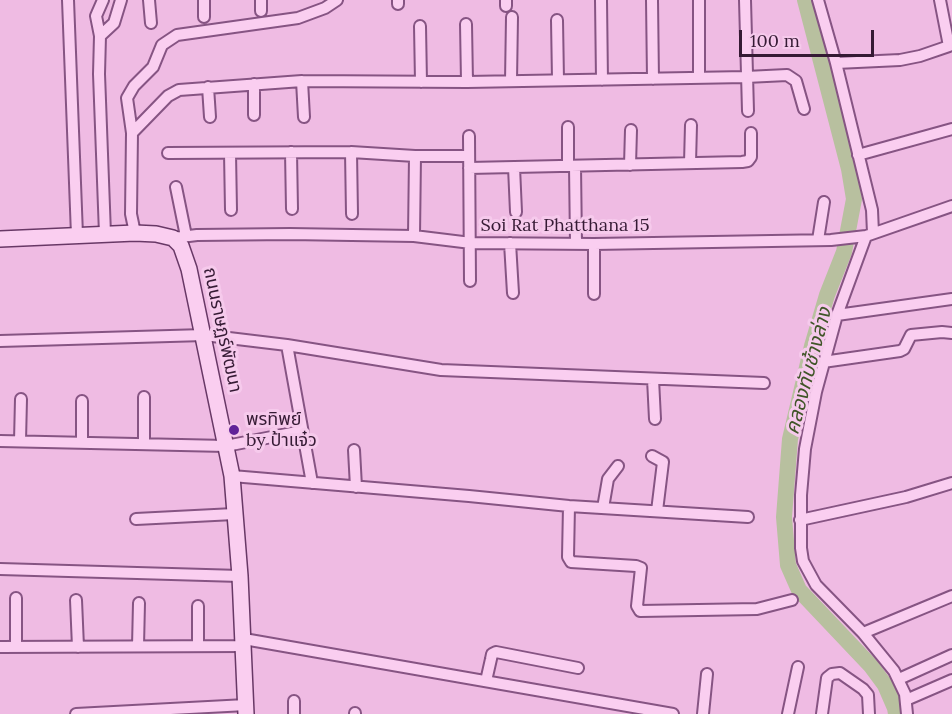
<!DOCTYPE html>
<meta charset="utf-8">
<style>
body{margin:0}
#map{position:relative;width:952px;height:714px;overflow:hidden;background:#efbbe3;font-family:Lora,serif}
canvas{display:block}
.scale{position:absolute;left:739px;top:30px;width:135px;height:27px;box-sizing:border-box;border:3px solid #351a34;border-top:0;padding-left:8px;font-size:18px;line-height:21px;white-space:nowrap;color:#351a34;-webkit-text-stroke:4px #f6caec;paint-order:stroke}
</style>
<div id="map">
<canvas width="952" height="714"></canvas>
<div class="scale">100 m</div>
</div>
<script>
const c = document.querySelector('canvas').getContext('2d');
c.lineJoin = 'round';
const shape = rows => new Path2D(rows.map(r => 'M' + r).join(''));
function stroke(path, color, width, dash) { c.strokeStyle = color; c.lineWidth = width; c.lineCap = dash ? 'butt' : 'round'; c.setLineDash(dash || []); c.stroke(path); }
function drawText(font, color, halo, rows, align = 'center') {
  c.font = font + ' Lora,"Noto Sans Thai",serif'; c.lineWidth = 6; c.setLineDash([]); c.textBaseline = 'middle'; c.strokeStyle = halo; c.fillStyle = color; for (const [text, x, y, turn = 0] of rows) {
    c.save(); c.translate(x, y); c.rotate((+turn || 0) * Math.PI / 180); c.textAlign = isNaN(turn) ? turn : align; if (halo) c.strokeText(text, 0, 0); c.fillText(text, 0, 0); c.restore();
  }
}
stroke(shape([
 [805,0,849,169,854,199,844,252,827,295,812,346,790,439,784,517,788,565,799,590,871,666,885,685,895,708,896,714]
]), '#b8c09f', 16);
const street = shape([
 [68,0,77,235],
 [103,0,96,16,100,36,99,74,105,234],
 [149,0,151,23],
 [204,0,204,17],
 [398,0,398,4],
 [506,0,506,6],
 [601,0,602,80],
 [652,0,653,79],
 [699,0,699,78],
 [745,0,748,111],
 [818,0,836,63,872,210,873,233],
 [940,0,949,46],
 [261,11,261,0],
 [557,20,558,80],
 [466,24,467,82],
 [420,26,421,82],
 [100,36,114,23,121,0],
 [836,63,900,60,920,56,952,45],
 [302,81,304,117],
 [511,81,512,17],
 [254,84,254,115],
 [208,87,210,117],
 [568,127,568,166],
 [132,133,168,96,179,90,302,81,467,82,746,77,787,75,796,81,804,109],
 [469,136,470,281],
 [291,152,292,209],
 [351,152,352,214],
 [168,153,351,152,415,156,469,156],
 [230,153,231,210],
 [858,155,952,129],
 [690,163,691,125],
 [630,165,631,130],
 [575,166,576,244],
 [514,167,516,212],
 [469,168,742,162,748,161,751,157,751,133],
 [176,187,186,236],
 [135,233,131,214,132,133,127,98,134,86,153,67,162,45,177,35,298,18,325,8,337,0],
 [414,236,415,156],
 [866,236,837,315,816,392,805,449,801,495,801,548,803,561,816,585,863,633,894,671,905,694,907,714],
 [173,238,197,235,290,234,414,236,471,243,594,244,831,240,866,236,952,206],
 [818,240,824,202],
 [510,243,513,293],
 [594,294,594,244],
 [837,315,952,299],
 [0,341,204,335,287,345,441,370,764,383],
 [287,345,312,483],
 [823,362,900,351,904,349,911,335,942,332,952,333],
 [653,379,655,419],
 [0,441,226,446,302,431],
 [20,441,21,399],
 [82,443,82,401],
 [144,444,144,397],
 [354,450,356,487],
 [652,456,663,462,657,511],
 [232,476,469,496,569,506,748,517],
 [569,506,568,557,571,562,636,566,641,568,637,606,640,611,757,609,792,600],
 [603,508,608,479,618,466],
 [136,519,234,514],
 [800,520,906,497,952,483],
 [0,569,240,576],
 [16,598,16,647],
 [76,600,78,647],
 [198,606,198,646],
 [863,633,952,596],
 [244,639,673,714],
 [138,646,139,603],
 [0,647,244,646],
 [899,679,952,655],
 [486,681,491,659,492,654,496,652,578,668],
 [906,700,952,680],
 [294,701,294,714],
 [76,714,246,705],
 [355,714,355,713],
 [703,714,707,674],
 [788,714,798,667],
 [822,714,827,678,832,674,840,673,863,689,868,695,869,714]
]);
const secondary = shape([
 [0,239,135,233,156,234,173,238,181,246,189,269,232,476,240,576,246,714]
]);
stroke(street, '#865483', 14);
stroke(secondary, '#683866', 18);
stroke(street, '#facef0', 10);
stroke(secondary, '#facef0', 15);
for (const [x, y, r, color] of [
 [234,430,6,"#602298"]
]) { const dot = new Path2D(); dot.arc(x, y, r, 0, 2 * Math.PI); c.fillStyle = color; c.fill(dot); stroke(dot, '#f6caec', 2); }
drawText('18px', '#351a34', '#f6caec', [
 ["Soi Rat Phatthana 15",565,226],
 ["ถนนราษฏร์พัฒนา",222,330,78]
]);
drawText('18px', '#351a34', '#f6caec', [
 ["พรทิพย์",246,420],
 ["by ป้าแจ๋ว",246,441]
], 'left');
drawText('italic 20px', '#405528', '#f6caec', [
 ["คลองทับช้างล่าง",809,371,-75]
]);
</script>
